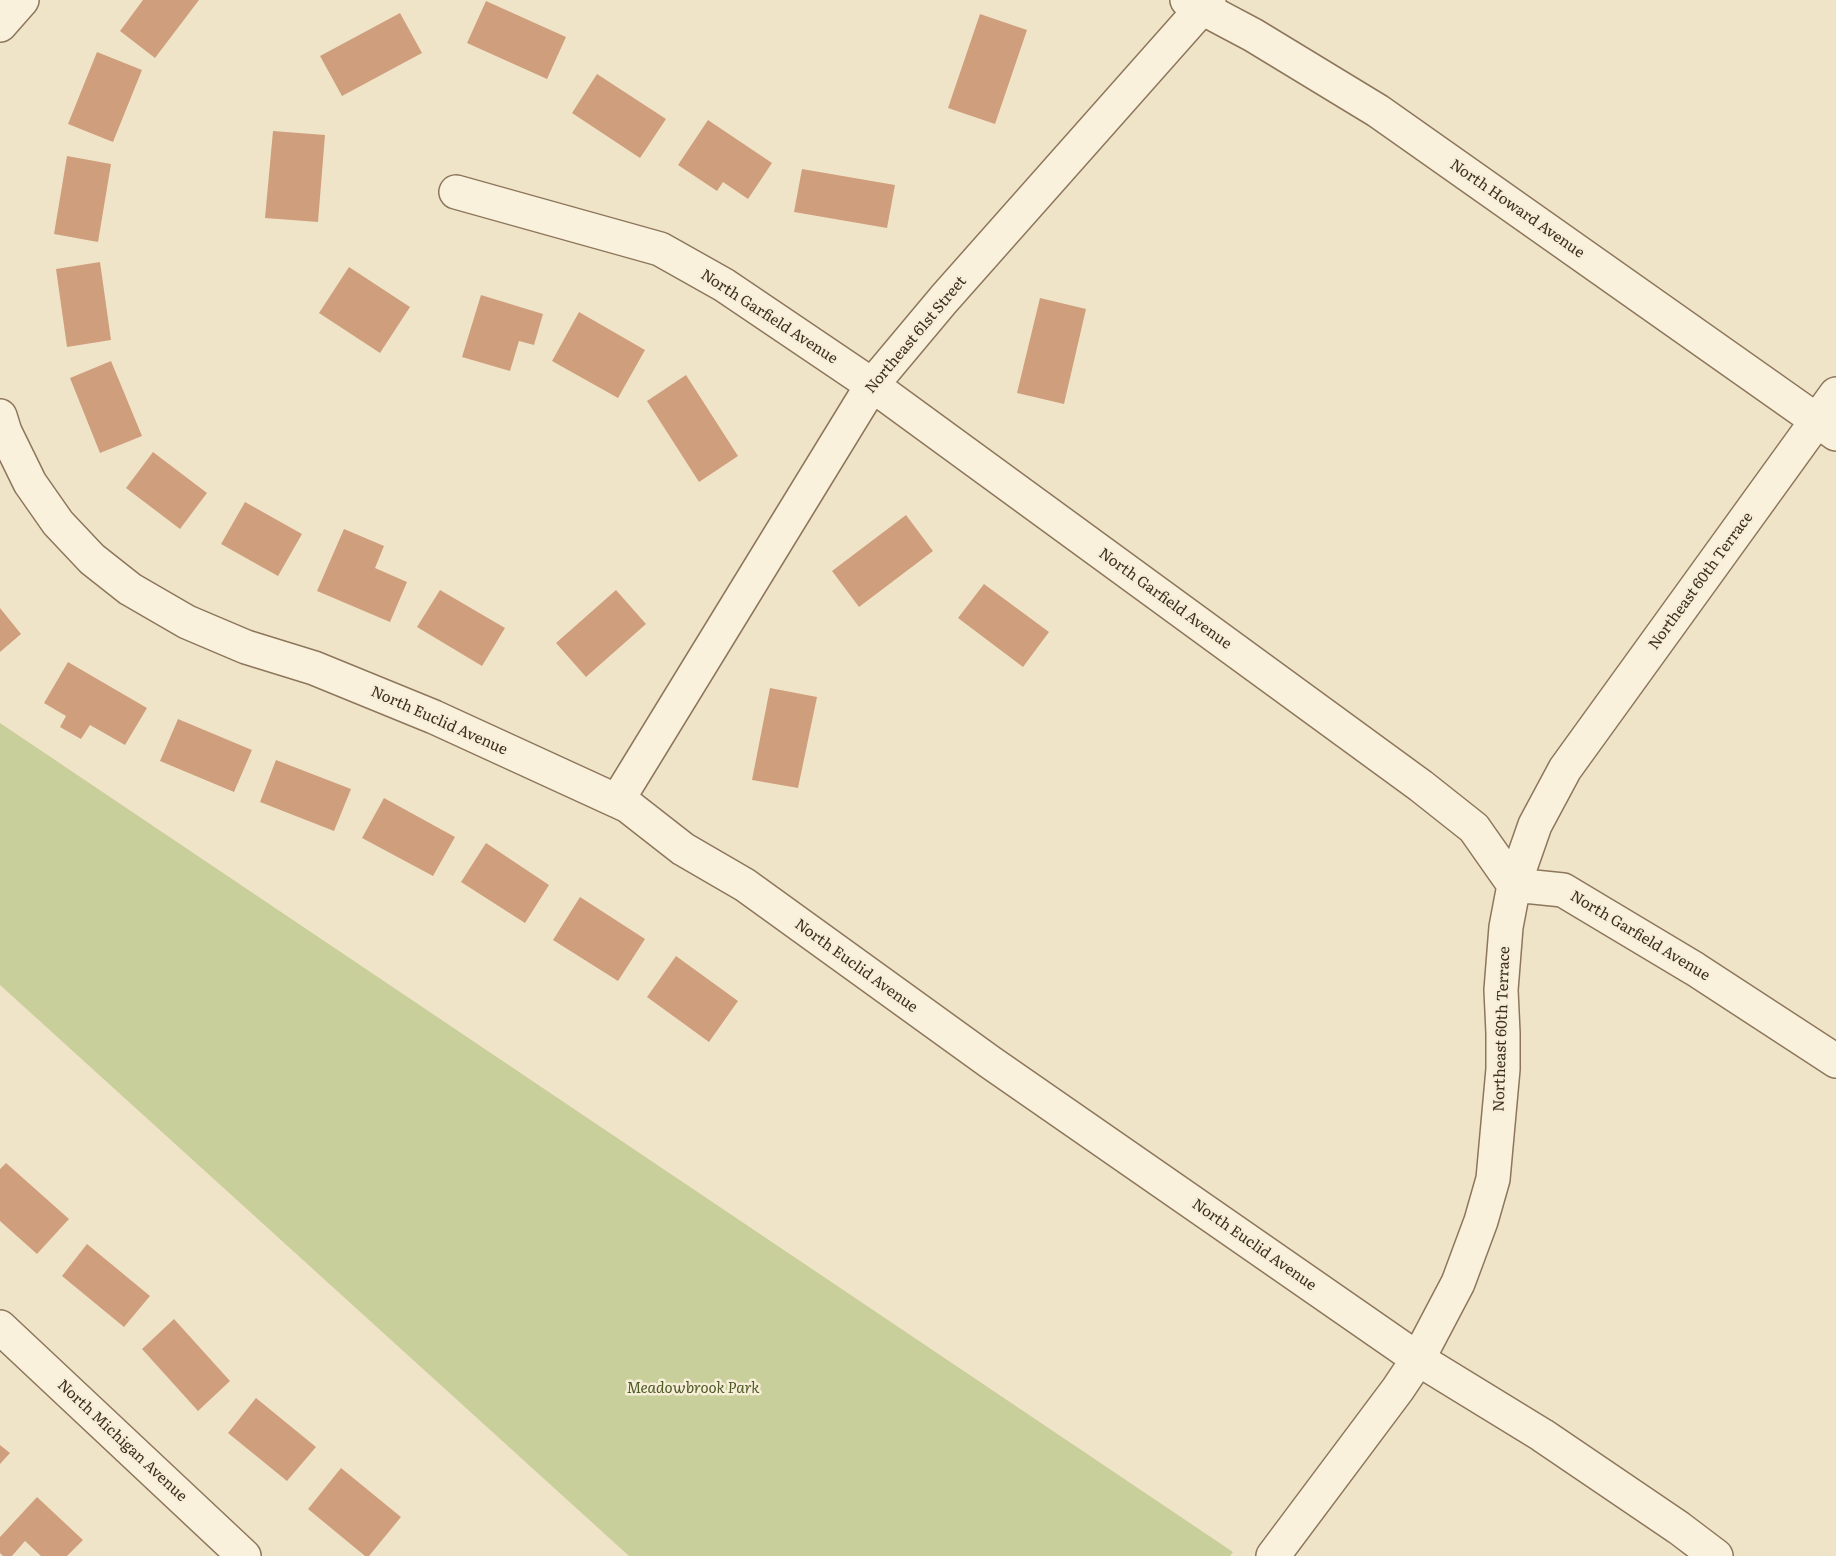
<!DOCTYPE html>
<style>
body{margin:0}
canvas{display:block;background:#f0e4c8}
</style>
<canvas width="1836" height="1556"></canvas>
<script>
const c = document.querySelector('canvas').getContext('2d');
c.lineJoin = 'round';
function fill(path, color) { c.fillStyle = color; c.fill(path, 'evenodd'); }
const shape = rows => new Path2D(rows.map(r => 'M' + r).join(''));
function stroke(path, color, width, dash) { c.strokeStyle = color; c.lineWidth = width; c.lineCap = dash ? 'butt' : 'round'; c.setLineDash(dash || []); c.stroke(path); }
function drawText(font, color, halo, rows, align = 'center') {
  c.font = font + ' Literata,serif'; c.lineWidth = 5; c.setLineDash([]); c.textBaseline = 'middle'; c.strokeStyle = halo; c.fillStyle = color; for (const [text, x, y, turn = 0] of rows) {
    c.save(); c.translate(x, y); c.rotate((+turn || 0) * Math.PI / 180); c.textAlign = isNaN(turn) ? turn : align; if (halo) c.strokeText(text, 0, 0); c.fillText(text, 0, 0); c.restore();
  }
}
fill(shape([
 [0,723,1233,1552,1230,1556,629,1556,0,985]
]), '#c9cf9b');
fill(shape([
 [143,0,199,0,155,58,120,31],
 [486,1,566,37,547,79,467,43],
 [400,13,422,53,342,96,320,56],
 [980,14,1027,30,995,124,948,108],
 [97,52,142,70,113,142,68,124],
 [597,74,666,119,640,158,572,113],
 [708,120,772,163,748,199,723,182,717,191,678,165],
 [273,131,325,135,318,222,265,218],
 [67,156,111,164,98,242,54,234],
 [802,169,895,185,887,228,794,212],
 [100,262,111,340,67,347,56,269],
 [349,267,410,307,380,353,319,313],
 [481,295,543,314,534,345,519,341,510,371,462,357],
 [1040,298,1086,309,1064,404,1017,393],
 [579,312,645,350,618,398,552,361],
 [111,361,142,436,100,453,70,378],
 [686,375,738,456,699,482,647,401],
 [153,452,207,493,180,529,126,488],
 [245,502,302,534,278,576,221,544],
 [906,515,933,551,859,607,832,571],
 [344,529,384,546,375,568,407,582,390,622,317,591],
 [984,584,1049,632,1023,667,958,618],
 [440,590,505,628,482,666,417,627],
 [616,590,646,624,586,677,556,643],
 [0,608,21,634,0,652],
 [68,662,147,708,125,745,90,725,81,739,60,727,66,716,44,703],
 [770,688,817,697,798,788,752,780],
 [178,719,252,750,234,792,160,761],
 [276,760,351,789,334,831,260,802],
 [384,798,455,837,433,876,362,838],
 [486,843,549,885,525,923,461,882],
 [580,897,645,939,618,981,553,940],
 [676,956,738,1001,709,1042,647,997],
 [6,1163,69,1219,37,1254,0,1221,0,1169],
 [87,1244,150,1296,124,1327,62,1276],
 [174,1319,230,1381,198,1411,142,1349],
 [256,1398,316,1447,287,1481,228,1433],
 [0,1445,10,1453,0,1464],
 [341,1468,401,1517,369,1556,365,1556,308,1509],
 [37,1497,83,1540,67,1556,41,1556,25,1541,12,1556,3,1556,0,1553,0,1537]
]), '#cf9f7d');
const street = shape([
 [1187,0,1253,35,1378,111,1836,434],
 [0,25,22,0],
 [456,192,660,249,724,285,872,385,1421,786,1474,828,1514,885,1563,890,1695,969,1836,1061],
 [0,416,5,432,30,483,58,523,92,559,130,589,187,622,246,647,314,668,434,717,628,806,683,849,745,885,990,1062,1418,1359,1542,1435,1679,1528,1716,1556],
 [617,801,872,385,944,299,1209,0],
 [0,1327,244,1556],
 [1273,1556,1398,1389,1418,1359,1458,1283,1481,1221,1493,1179,1503,1069,1503,1033,1501,990,1506,927,1514,885,1535,825,1565,769,1836,394]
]);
stroke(street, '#8d765c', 36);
stroke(street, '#faf1dc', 33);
drawText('15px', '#3d2e20', '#f7eed8', [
 ["North Howard Avenue",1517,209,35],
 ["North Garfield Avenue",769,317,33],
 ["Northeast 61st Street",916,335,-50],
 ["Northeast 60th Terrace",1701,581,-54],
 ["North Garfield Avenue",1165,599,36],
 ["North Euclid Avenue",439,721,24],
 ["North Garfield Avenue",1640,936,31],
 ["North Euclid Avenue",856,966,36],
 ["Northeast 60th Terrace",1502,1029,-88],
 ["North Euclid Avenue",1254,1245,35],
 ["North Michigan Avenue",122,1441,43]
]);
drawText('italic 15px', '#4d5a26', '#f7eed8', [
 ["Meadowbrook Park",693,1389]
]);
</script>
